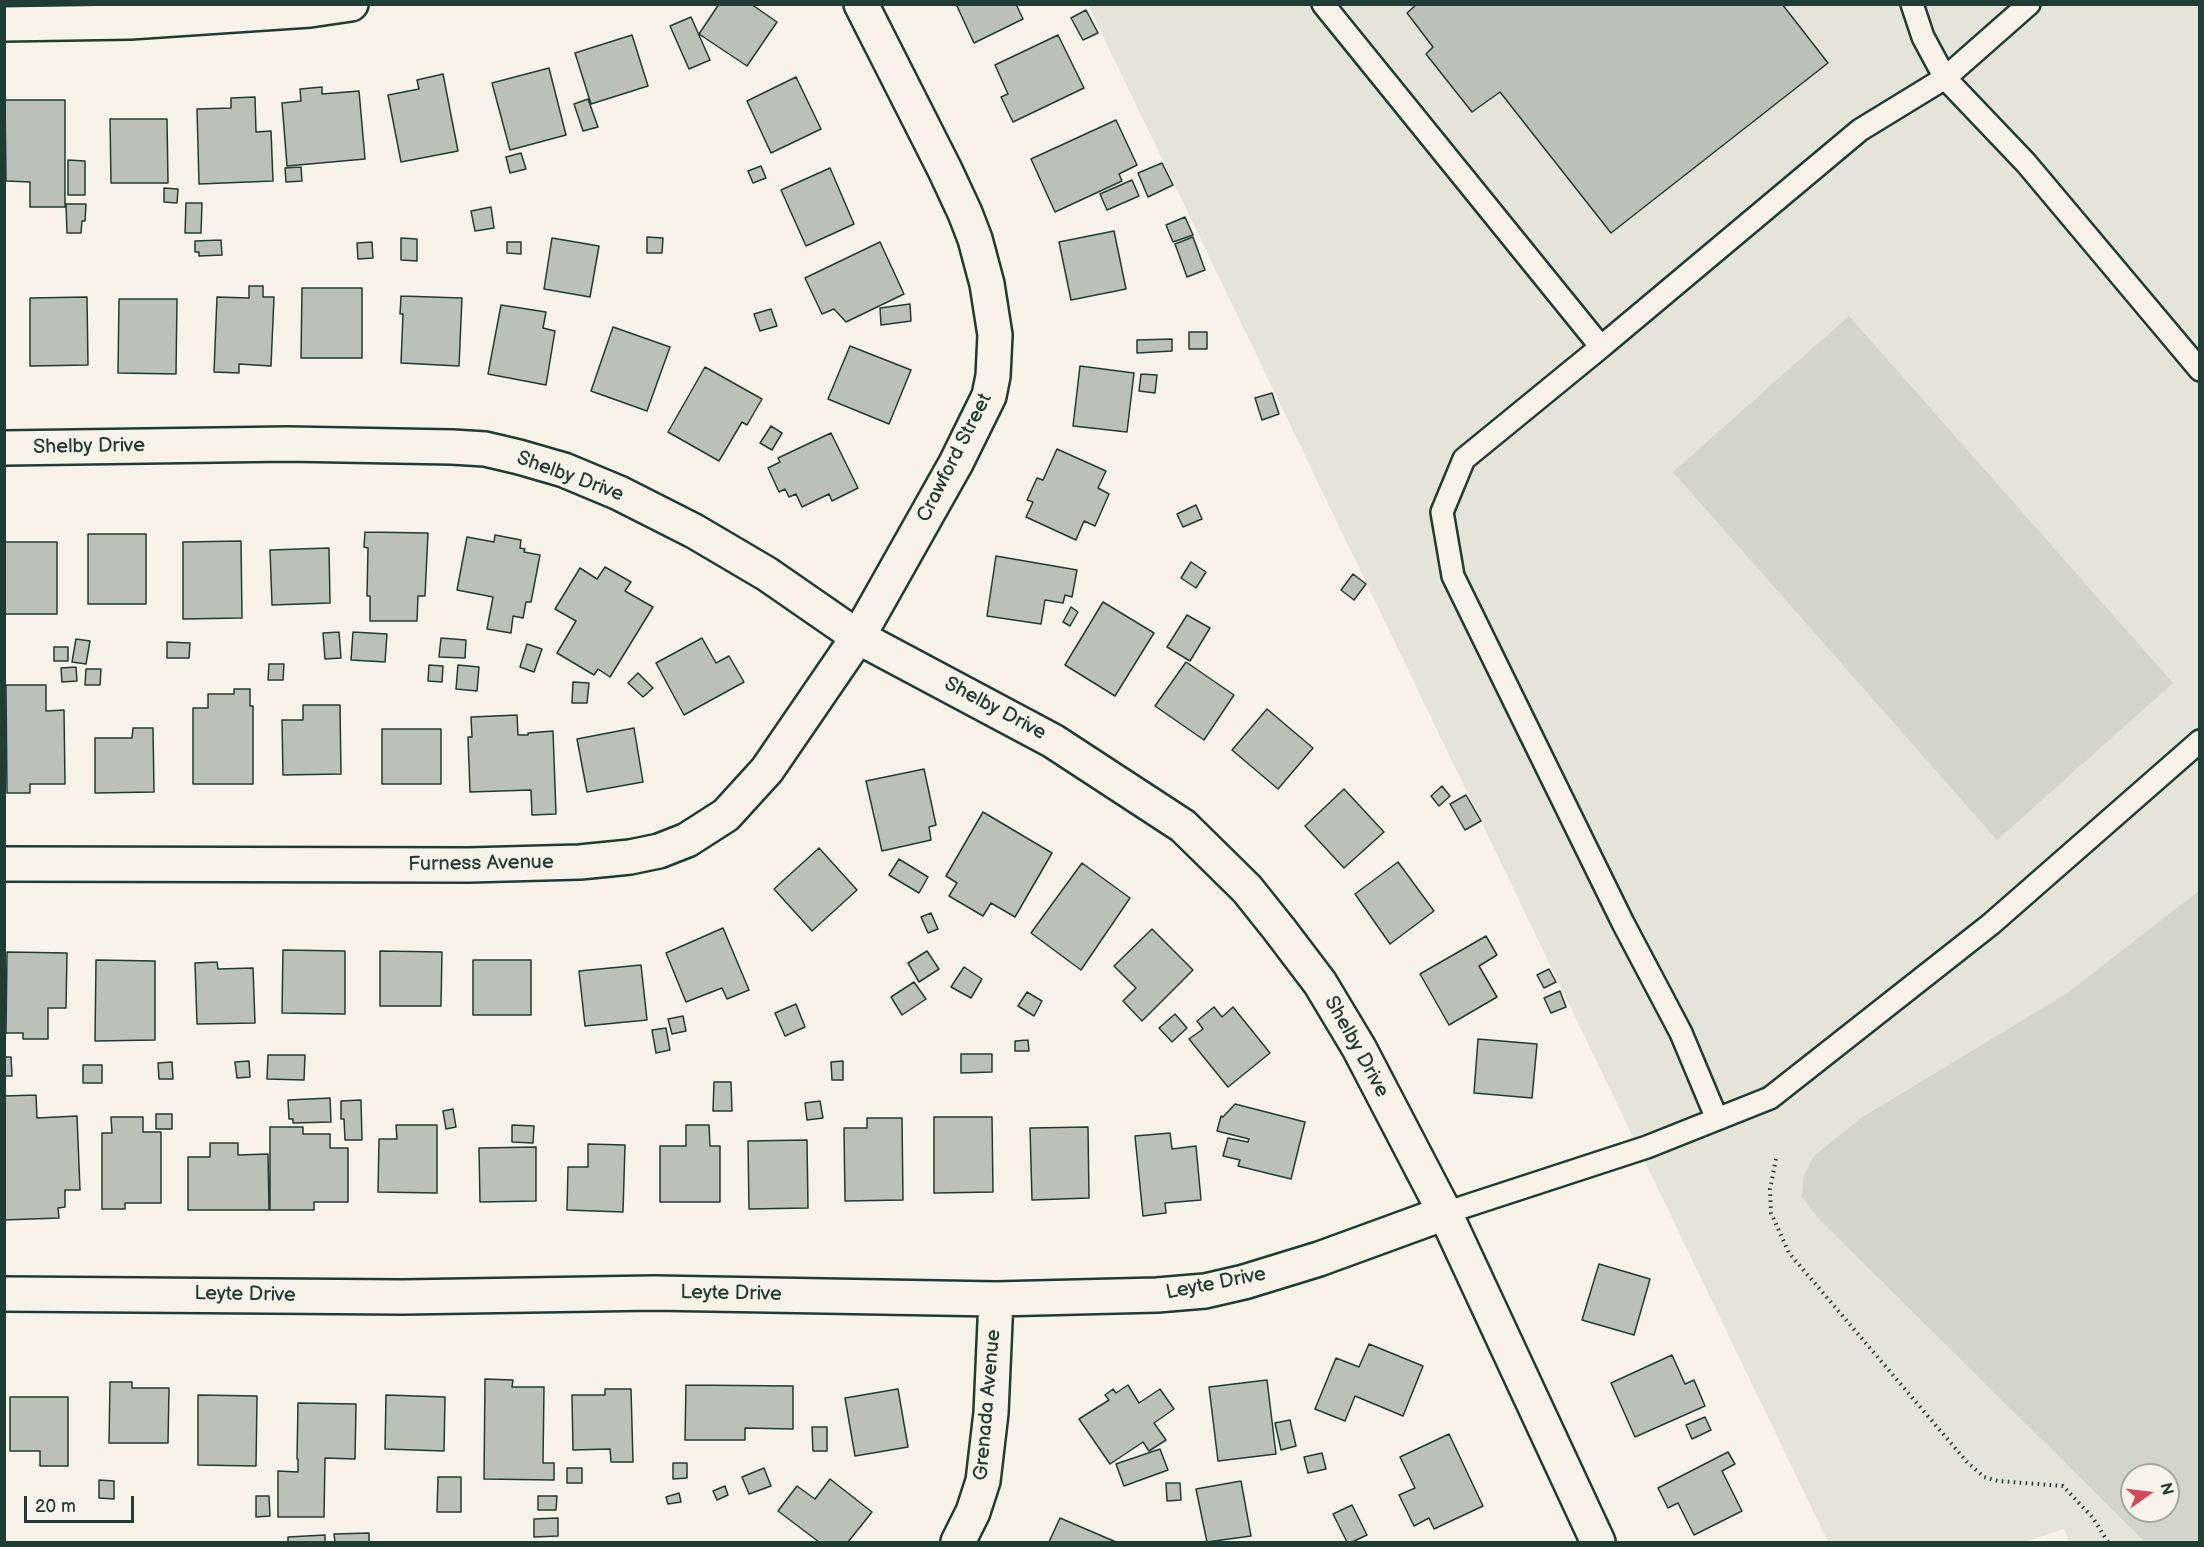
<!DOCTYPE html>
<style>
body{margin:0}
#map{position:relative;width:2204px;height:1547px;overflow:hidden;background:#f7f3e8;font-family:"Balsamiq Sans",sans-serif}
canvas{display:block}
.frame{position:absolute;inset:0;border:6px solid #1f3d34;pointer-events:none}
.north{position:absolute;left:2120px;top:1463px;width:60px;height:60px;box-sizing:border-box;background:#f7f3e8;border:2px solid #a1aaa0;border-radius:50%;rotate:76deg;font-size:16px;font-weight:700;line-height:24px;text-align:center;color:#1f3d34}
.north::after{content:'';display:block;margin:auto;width:21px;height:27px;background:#d1495b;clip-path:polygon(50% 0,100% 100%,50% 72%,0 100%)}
.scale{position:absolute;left:24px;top:1496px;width:110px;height:27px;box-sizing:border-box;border:3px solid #1f3d34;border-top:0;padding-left:8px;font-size:18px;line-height:21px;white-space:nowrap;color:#1f3d34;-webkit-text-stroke:4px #f7f3e8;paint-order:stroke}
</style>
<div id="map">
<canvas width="2204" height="1547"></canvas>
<div class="frame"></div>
<div class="north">N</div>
<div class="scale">20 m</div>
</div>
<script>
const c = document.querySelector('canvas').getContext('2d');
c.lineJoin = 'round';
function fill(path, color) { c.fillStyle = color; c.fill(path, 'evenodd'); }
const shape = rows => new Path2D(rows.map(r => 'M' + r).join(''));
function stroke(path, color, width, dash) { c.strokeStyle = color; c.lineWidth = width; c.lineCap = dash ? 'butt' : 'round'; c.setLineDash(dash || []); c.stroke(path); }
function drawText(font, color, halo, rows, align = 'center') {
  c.font = font + ' "Balsamiq Sans",sans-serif'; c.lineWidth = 4.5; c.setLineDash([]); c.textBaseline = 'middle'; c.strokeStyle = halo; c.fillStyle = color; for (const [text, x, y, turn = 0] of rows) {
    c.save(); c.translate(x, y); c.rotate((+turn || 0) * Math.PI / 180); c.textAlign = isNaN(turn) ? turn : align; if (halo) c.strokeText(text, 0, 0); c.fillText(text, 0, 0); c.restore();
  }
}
fill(shape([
 [1088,5,2199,5,2199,1542,2069,1542,2064,1529,2025,1542,1828,1542],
 [2132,1475,2168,1475,2168,1511,2132,1511]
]), '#e5e4d9');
fill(shape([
 [1849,316,2173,683,1997,840,1673,472],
 [2199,891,2199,1542,2145,1542,1818,1218,1802,1197,1804,1174,1814,1156,1861,1118,2066,994],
 [2132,1475,2168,1475,2168,1511,2132,1511]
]), '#d3d5ca');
const building = shape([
 [719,4,751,4,777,22,747,66,699,34,719,4],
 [956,4,1016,4,1023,19,974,43,956,4],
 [1417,4,1782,4,1828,63,1611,233,1500,92,1472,112,1426,54,1433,47,1407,13,1417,4],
 [1086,10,1098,33,1083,40,1071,18,1086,10],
 [691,17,710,60,689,69,670,26,691,17],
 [632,35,648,86,591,104,575,53,632,35],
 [1058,35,1084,88,1013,122,1001,97,1008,94,995,65,1058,35],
 [549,68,566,135,510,150,492,83,549,68],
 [443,74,458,151,401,162,388,95,419,89,417,80,443,74],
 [796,77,821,129,771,153,747,101,796,77],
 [322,87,322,94,359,91,365,159,287,166,282,103,301,101,300,89,322,87],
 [255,97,256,132,271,131,273,181,199,184,197,109,231,108,231,98,255,97],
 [588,99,598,127,583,131,574,104,588,99],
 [5,100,65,100,65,207,30,207,30,182,6,181,5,100],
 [110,119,167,119,168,183,111,183,110,119],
 [1116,120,1137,165,1119,174,1122,181,1055,212,1031,159,1116,120],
 [521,153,526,169,510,173,506,157,521,153],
 [68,160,85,161,85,195,68,195,68,160],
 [1162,163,1173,185,1148,197,1138,173,1162,163],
 [761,166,766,178,753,183,748,171,761,166],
 [301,167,302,181,286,182,285,168,301,167],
 [830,168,854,224,806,246,781,190,830,168],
 [1132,180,1139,196,1107,210,1100,194,1132,180],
 [164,188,178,189,177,203,164,202,164,188],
 [186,203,202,203,201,233,185,233,186,203],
 [66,204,86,204,85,221,82,221,81,233,67,233,66,204],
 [491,207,494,228,475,231,471,211,491,207],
 [1185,217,1193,235,1173,242,1166,225,1185,217],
 [1114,231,1126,289,1071,300,1059,242,1114,231],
 [647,237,663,238,662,253,647,253,647,237],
 [1193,237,1205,270,1187,277,1175,244,1193,237],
 [401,238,417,239,417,261,401,260,401,238],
 [552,238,599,246,590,297,544,289,552,238],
 [221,240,222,255,199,256,199,252,195,252,195,241,221,240],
 [372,242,373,258,358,259,357,243,372,242],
 [507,242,521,242,521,254,507,253,507,242],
 [880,242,904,294,846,322,834,309,822,314,805,278,880,242],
 [249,286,263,286,263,297,274,297,271,366,239,364,239,373,214,372,217,297,249,298,249,286],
 [302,288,362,288,362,358,301,358,302,288],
 [401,296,462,298,459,366,401,363,403,314,400,314,401,296],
 [87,297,88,365,30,366,30,298,87,297],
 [119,299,177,299,176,374,118,373,119,299],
 [910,304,911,321,881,325,880,308,910,304],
 [501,305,546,312,543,328,555,331,546,385,488,374,501,305],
 [771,309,777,326,760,331,754,314,771,309],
 [613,327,670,347,647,411,591,391,613,327],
 [1189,332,1207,332,1207,349,1189,349,1189,332],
 [1172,339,1172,351,1137,353,1137,340,1172,339],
 [850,346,911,370,889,424,828,399,850,346],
 [1080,366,1134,373,1127,432,1073,426,1080,366],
 [705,367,762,399,747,425,742,422,719,461,668,432,705,367],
 [1141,374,1157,375,1155,393,1139,391,1141,374],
 [1272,393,1279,414,1262,420,1255,398,1272,393],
 [771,426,782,433,772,450,760,443,771,426],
 [831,433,858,488,832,501,829,494,802,507,796,494,789,497,785,489,779,492,768,468,780,462,778,458,831,433],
 [1057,449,1106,471,1098,488,1109,494,1095,526,1084,521,1076,540,1026,517,1033,502,1027,500,1037,478,1043,480,1057,449],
 [1196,505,1202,519,1183,527,1177,514,1196,505],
 [365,532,428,533,425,596,418,596,417,621,370,621,370,596,367,596,368,548,364,547,365,532],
 [88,534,146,534,146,604,88,604,88,534],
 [495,535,521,540,520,548,525,549,524,552,540,555,531,602,526,602,523,618,513,616,511,633,487,629,493,597,457,590,467,537,494,542,495,535],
 [241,541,242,618,183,619,183,542,241,541],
 [4,542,57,542,57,614,4,614,4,542],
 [329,548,330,603,272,605,270,550,329,548],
 [996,556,1077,570,1072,597,1065,595,1063,603,1045,600,1041,624,987,616,996,556],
 [1191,562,1206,572,1196,588,1181,578,1191,562],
 [605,567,631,582,625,591,653,607,610,677,598,669,594,675,557,653,576,621,555,609,580,568,597,579,605,567],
 [1353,574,1366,584,1354,600,1341,590,1353,574],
 [1103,602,1154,633,1115,696,1065,665,1103,602],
 [1071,607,1078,612,1070,626,1063,622,1071,607],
 [1187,615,1210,628,1190,661,1167,647,1187,615],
 [339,632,341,658,325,659,323,633,339,632],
 [353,632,387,634,385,662,351,660,353,632],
 [441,638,466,640,465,658,439,657,441,638],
 [702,638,716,663,729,656,744,682,684,715,656,663,702,638],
 [76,639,90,641,86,664,72,662,76,639],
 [167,642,190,643,189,658,167,658,167,642],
 [527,644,542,649,534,672,520,667,527,644],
 [54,647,68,647,68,661,54,661,54,647],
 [1186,662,1234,695,1204,740,1155,706,1186,662],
 [269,664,284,664,283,680,268,680,269,664],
 [429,665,443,666,442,682,428,681,429,665],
 [458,665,479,667,477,691,456,689,458,665],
 [76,667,77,681,62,682,61,668,76,667],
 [86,669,101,669,100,685,85,685,86,669],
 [638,673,653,688,643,697,628,683,638,673],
 [573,682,589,683,587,703,572,703,573,682],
 [6,685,46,685,46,711,64,710,65,784,30,784,30,793,7,793,6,685],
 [234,689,250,689,250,706,253,706,253,784,193,784,193,708,208,708,208,694,234,694,234,689],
 [303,705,340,705,341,774,283,775,282,720,303,720,303,705],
 [1267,709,1313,748,1278,789,1232,750,1267,709],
 [517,715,518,735,528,735,528,733,553,731,556,814,532,815,531,790,470,792,468,737,472,737,471,717,517,715],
 [133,728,153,728,154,792,95,793,95,738,132,738,133,728],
 [634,728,643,782,587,792,577,739,634,728],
 [382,729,441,729,441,784,382,784,382,729],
 [924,769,936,825,929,827,931,840,882,851,866,781,924,769],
 [1442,786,1450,796,1439,806,1431,796,1442,786],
 [1344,789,1384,832,1344,868,1305,826,1344,789],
 [1466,795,1481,821,1465,830,1450,804,1466,795],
 [983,812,1052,853,1015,917,991,903,983,916,949,896,957,883,946,876,983,812],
 [819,848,857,890,812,931,774,889,819,848],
 [899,859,928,877,919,893,889,875,899,859],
 [1398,862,1434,911,1390,944,1355,894,1398,862],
 [1082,863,1130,898,1081,970,1031,933,1082,863],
 [931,913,938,929,928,933,921,917,931,913],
 [723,928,749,990,727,999,722,988,686,1002,666,953,723,928],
 [1152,929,1193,970,1142,1021,1123,1001,1136,988,1114,966,1152,929],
 [1486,936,1497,955,1479,966,1497,997,1449,1025,1420,974,1486,936],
 [283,950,345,951,345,1014,282,1013,283,950],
 [380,951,442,952,441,1006,380,1006,380,951],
 [927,951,939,969,919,982,908,963,927,951],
 [7,952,67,953,66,1008,48,1008,48,1039,23,1039,23,1033,6,1033,7,952],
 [96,960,155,961,155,1040,95,1041,96,960],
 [473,960,531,960,531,1015,473,1015,473,960],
 [217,962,218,969,253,968,255,1023,197,1024,195,963,217,962],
 [641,965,647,1020,585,1026,579,971,641,965],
 [964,967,982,979,971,998,951,987,964,967],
 [1549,969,1556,982,1544,988,1537,975,1549,969],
 [914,982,926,999,902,1015,891,997,914,982],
 [1560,991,1566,1007,1551,1013,1544,998,1560,991],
 [1027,992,1042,1001,1034,1016,1018,1006,1027,992],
 [796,1004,805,1027,785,1036,775,1013,796,1004],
 [1214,1007,1222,1017,1233,1007,1270,1053,1228,1087,1189,1039,1203,1029,1197,1021,1214,1007],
 [1175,1014,1187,1028,1172,1042,1159,1028,1175,1014],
 [683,1016,686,1031,672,1034,668,1019,683,1016],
 [666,1028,670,1050,656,1053,652,1030,666,1028],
 [1478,1039,1537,1044,1532,1098,1474,1093,1478,1039],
 [1028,1040,1029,1051,1015,1051,1015,1041,1028,1040],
 [961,1054,992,1054,992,1072,961,1073,961,1054],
 [268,1055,305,1055,304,1080,267,1079,268,1055],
 [4,1057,11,1057,12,1076,4,1076,4,1057],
 [249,1061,250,1077,237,1078,235,1062,249,1061],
 [843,1061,843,1080,832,1080,831,1062,843,1061],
 [172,1062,173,1079,159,1079,158,1063,172,1062],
 [83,1065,102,1065,102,1083,83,1083,83,1065],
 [714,1082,731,1082,732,1111,713,1111,714,1082],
 [36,1095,37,1118,77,1116,80,1190,65,1190,65,1207,58,1208,59,1218,4,1220,4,1096,36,1095],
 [330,1098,331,1122,293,1123,293,1119,289,1119,288,1100,330,1098],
 [361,1100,362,1140,345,1140,344,1119,341,1119,341,1101,361,1100],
 [820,1101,823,1118,807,1120,805,1103,820,1101],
 [1235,1104,1305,1122,1291,1179,1238,1166,1240,1160,1223,1156,1228,1138,1248,1142,1249,1139,1217,1131,1221,1116,1223,1117,1235,1104],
 [453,1109,456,1127,446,1129,443,1111,453,1109],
 [156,1114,172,1114,172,1129,156,1129,156,1114],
 [111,1117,143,1117,143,1132,161,1132,161,1203,125,1203,125,1209,102,1209,102,1133,112,1133,111,1117],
 [934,1117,992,1117,993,1192,934,1193,934,1117],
 [867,1118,902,1118,903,1200,845,1201,844,1128,867,1128,867,1118],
 [396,1125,437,1125,437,1193,378,1192,379,1139,397,1139,396,1125],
 [512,1125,534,1126,533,1143,512,1142,512,1125],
 [686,1125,709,1125,710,1146,720,1146,720,1202,660,1202,660,1146,686,1146,686,1125],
 [270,1127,303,1127,303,1134,330,1134,330,1148,348,1148,348,1202,314,1202,314,1210,270,1210,270,1127],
 [1088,1127,1089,1198,1032,1200,1030,1128,1088,1127],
 [1170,1133,1172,1149,1196,1146,1201,1200,1165,1203,1166,1213,1143,1216,1135,1136,1170,1133],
 [807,1140,808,1208,749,1209,748,1141,807,1140],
 [210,1143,238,1143,238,1155,268,1154,269,1210,188,1210,188,1157,210,1157,210,1143],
 [588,1144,625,1145,623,1212,567,1210,568,1167,588,1167,588,1144],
 [536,1147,536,1201,480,1202,479,1148,536,1147],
 [1599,1264,1650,1279,1634,1335,1582,1320,1599,1264],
 [1369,1344,1423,1366,1403,1416,1355,1396,1345,1421,1315,1409,1336,1358,1359,1367,1369,1344],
 [1672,1355,1685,1384,1694,1380,1705,1406,1635,1437,1611,1383,1672,1355],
 [485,1379,513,1380,512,1387,544,1387,543,1463,554,1463,554,1480,484,1479,485,1379],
 [1267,1380,1276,1454,1218,1461,1209,1387,1267,1380],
 [110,1382,132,1382,132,1388,169,1388,168,1443,109,1443,110,1382],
 [686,1385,793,1386,793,1429,745,1428,745,1440,685,1440,686,1385],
 [1128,1385,1139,1403,1160,1389,1174,1409,1154,1423,1166,1440,1149,1451,1143,1442,1110,1464,1079,1419,1109,1400,1105,1395,1113,1389,1116,1393,1128,1385],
 [605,1389,631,1389,633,1462,611,1462,610,1449,573,1450,572,1395,605,1395,605,1389],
 [898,1389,908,1447,855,1456,845,1398,898,1389],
 [198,1395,257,1396,256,1466,198,1465,198,1395],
 [386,1395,445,1397,444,1451,385,1449,386,1395],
 [10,1397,68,1397,68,1466,40,1466,40,1451,10,1451,10,1397],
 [298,1403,356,1404,355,1459,325,1458,324,1517,278,1517,278,1471,298,1472,298,1459,297,1459,298,1403],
 [1705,1417,1711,1430,1692,1439,1686,1425,1705,1417],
 [1290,1420,1296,1446,1281,1450,1275,1423,1290,1420],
 [812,1427,827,1427,827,1451,813,1451,812,1427],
 [1449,1434,1483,1506,1434,1529,1429,1518,1414,1526,1399,1495,1415,1488,1400,1457,1449,1434],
 [1160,1449,1168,1470,1124,1486,1116,1464,1160,1449],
 [1728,1452,1735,1464,1722,1471,1742,1511,1694,1535,1678,1503,1668,1508,1658,1488,1728,1452],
 [1322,1453,1326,1469,1308,1473,1304,1457,1322,1453],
 [673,1463,687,1463,687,1478,673,1479,673,1463],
 [567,1468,582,1468,582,1483,567,1483,567,1468],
 [764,1468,771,1486,749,1494,742,1477,764,1468],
 [438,1477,461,1477,461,1512,437,1512,438,1477],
 [830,1479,872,1512,848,1542,819,1542,778,1511,797,1486,815,1499,830,1479],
 [99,1480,114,1481,114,1499,99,1498,99,1480],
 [1241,1481,1251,1536,1207,1542,1196,1489,1241,1481],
 [1166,1483,1180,1483,1181,1500,1167,1501,1166,1483],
 [725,1486,728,1495,717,1500,713,1491,725,1486],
 [679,1493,681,1502,668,1504,666,1497,679,1493],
 [256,1496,269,1496,270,1516,256,1517,256,1496],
 [538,1496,557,1496,556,1510,538,1510,538,1496],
 [1352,1505,1367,1535,1352,1542,1347,1542,1333,1514,1352,1505],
 [558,1518,558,1536,534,1537,534,1519,558,1518],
 [1060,1518,1116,1542,1049,1542,1060,1518],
 [369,1533,369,1542,335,1542,334,1534,369,1533],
 [325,1535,325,1542,288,1542,288,1537,325,1535]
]);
fill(building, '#bbc1b6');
stroke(building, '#1f3d34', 1.5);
const lane = shape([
 [1323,4,1601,347,1464,459,1442,512,1453,576,1623,923,1681,1033,1717,1119],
 [1912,4,1923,37,1945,78,2029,4],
 [1601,347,1860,130,1945,78,2026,163,2200,370],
 [1445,1213,1647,1147,1770,1098,1991,924,2200,741]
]);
const street = shape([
 [4,24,130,22,310,10,351,4],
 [4,448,288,444,452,447,485,449,519,457,564,470,619,493,694,531,767,574,858,637,1053,741,1183,826,1247,889,1279,929,1320,983,1359,1048,1445,1213,1598,1542],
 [4,864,469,865,580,862,630,857,659,851,687,840,726,815,767,770,858,637,956,463,989,396,993,376,995,335,987,284,975,239,965,213,945,170,861,4],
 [4,1294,403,1297,654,1293,996,1299,1157,1295,1205,1291,1244,1282,1319,1259,1445,1213],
 [958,1542,973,1512,983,1481,991,1413,996,1299]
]);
stroke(lane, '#1f3d34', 26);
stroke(street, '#1f3d34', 38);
stroke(shape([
 [1776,1159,1770,1189,1771,1213,1789,1253,1967,1462,1984,1477,1998,1481,2063,1486,2093,1518,2108,1542]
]), '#1f3d34', 4, [1.5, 4.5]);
stroke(lane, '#f7f3e8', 21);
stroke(street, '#f7f3e8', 33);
drawText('20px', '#1f3d34', '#f7f3e8', [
 ["Shelby Drive",89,447,-1],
 ["Crawford Street",955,458,-63],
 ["Shelby Drive",570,477,20],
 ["Shelby Drive",995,709,28],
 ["Furness Avenue",481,864,-1],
 ["Shelby Drive",1356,1047,61],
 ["Leyte Drive",1216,1284,-11],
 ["Leyte Drive",731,1294,1],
 ["Leyte Drive",245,1295,1],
 ["Grenada Avenue",988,1405,-85]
]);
</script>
